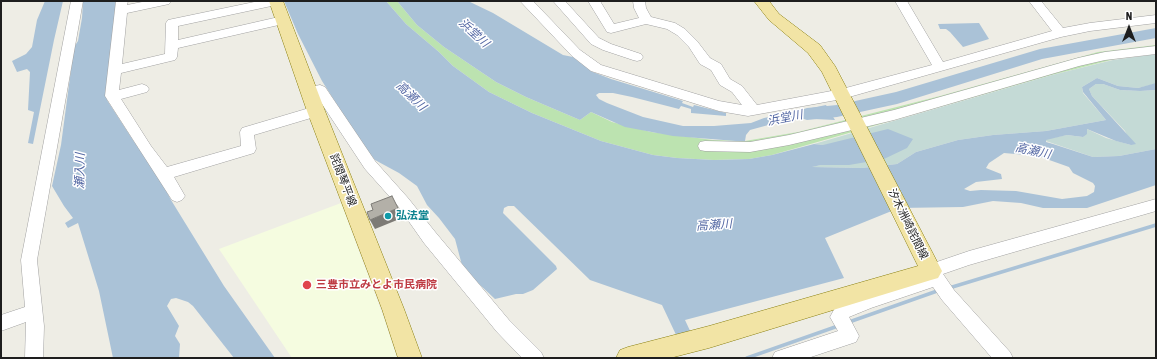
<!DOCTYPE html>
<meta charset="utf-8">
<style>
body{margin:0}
#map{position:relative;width:1157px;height:359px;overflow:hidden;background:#eeede5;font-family:"Asap Condensed",sans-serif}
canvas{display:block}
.frame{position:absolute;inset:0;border:2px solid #1e1e1e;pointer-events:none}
.north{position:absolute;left:1109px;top:8px;width:40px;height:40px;-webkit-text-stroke:3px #fff;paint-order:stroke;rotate:0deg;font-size:11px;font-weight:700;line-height:16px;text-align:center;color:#1e1e1e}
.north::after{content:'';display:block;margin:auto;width:14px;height:18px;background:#1e1e1e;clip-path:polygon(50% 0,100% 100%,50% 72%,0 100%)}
</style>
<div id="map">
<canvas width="1157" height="359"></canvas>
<div class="frame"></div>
<div class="north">N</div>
</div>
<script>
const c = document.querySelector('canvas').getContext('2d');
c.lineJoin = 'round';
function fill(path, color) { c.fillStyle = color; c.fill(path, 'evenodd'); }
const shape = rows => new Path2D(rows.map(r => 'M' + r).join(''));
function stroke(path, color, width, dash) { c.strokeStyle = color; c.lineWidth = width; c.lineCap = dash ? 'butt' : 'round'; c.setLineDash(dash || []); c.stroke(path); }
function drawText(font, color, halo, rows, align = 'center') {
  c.font = font + ' "Asap Condensed","Noto Sans JP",sans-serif'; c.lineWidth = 3; c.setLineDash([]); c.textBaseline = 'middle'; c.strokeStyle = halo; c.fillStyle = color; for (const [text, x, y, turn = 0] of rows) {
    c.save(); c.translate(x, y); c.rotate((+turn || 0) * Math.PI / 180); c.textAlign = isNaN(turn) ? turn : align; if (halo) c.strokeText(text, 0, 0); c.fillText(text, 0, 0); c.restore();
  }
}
fill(shape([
 [341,203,385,321,397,358,292,358,219,249]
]), '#f5fce0');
fill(shape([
 [386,1,397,1,417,25,444,47,496,82,526,97,580,120,591,112,612,122,651,132,713,140,745,141,798,132,940,96,1098,52,1156,45,1156,53,1115,59,1052,75,772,155,749,159,714,160,677,158,653,155,601,141,532,113,489,92,453,66,439,52,406,24]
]), '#bce3b0');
fill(shape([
 [1156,54,1155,84,1138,88,1118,86,1097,78,1082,87,1083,93,1106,120,1046,131,993,135,958,140,916,152,897,164,862,168,810,167,821,165,849,165,823,145,814,144,1052,75,1113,60],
 [1096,84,1103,84,1120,90,1140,91,1156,90,1156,149,1119,156,1093,157,1046,141,1046,139,1067,135,1083,137,1087,129,1106,138,1131,145,1125,131,1092,96,1089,89]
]), '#c4dad6');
fill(shape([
 [45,1,63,1,54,40,33,144,28,143,34,112,28,110,30,72,27,69,17,72,12,61,26,54,32,47,37,20],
 [83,1,118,1,107,100,133,140,161,180,171,200,224,286,275,358,234,358,193,306,188,302,176,298,171,299,167,306,179,326,175,336,180,344,179,358,113,358,99,291,78,223,68,228,65,223,73,218,64,206,52,186,61,145,74,47,78,41,82,18],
 [284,1,386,1,406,24,439,52,453,66,489,92,532,113,601,141,653,155,677,158,714,160,749,159,772,155,814,144,823,145,888,129,913,139,907,148,884,159,849,165,821,165,812,167,862,168,897,164,916,152,958,140,993,135,1046,131,1106,120,1083,92,1082,87,1097,78,1118,86,1138,88,1156,83,1156,90,1140,91,1120,90,1103,84,1096,84,1089,89,1092,96,1136,144,1131,145,1116,141,1087,129,1087,134,1083,137,1067,135,1046,140,1046,142,1053,144,1093,157,1119,156,1156,149,1156,185,1087,208,1043,208,1021,203,993,201,963,207,899,208,825,238,844,278,685,320,692,335,678,339,662,305,590,280,514,206,508,206,504,208,503,213,556,266,557,269,533,290,523,294,516,294,495,299,463,269,455,239,439,218,427,205,417,186,399,173,375,160,363,146,322,81,298,34],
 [1004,153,1038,156,1069,167,1073,173,1093,183,1095,186,1094,192,1087,196,1062,199,1016,191,981,190,970,191,964,189,976,182,1002,179,1001,174,986,168,989,163],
 [397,1,468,1,493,13,563,55,573,57,593,72,611,79,683,101,682,103,693,107,694,105,726,113,726,116,691,113,691,109,681,106,679,109,632,97,613,93,599,93,596,95,599,99,607,103,643,117,683,126,714,126,751,123,764,118,826,105,835,120,794,118,750,130,746,135,745,141,736,141,673,136,625,127,591,112,580,120,526,97,496,82,444,47,417,25],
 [979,23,989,39,963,47,950,32,946,29,940,29,938,24]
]), '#aac2d7');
stroke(shape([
 [949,288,1156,225],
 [849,322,940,290],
 [747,358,838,326]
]), '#aac2d7', 3.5);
fill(shape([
 [1156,28,1156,38,1042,59,897,104,837,117,807,120,801,118,799,114,801,110,807,108,837,105,896,92,1040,49,1156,28]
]), '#aac2d7');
const minor = shape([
 [71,1,83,1,37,260,44,326,43,358,25,358,26,322,1,331,1,315,25,307,21,260,71,1],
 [116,1,128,1,127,5,147,1,171,1,169,4,127,13,122,64,165,54,166,23,168,20,259,1,282,1,280,4,276,5,178,26,178,40,283,16,287,17,289,20,287,23,283,24,178,48,177,57,175,60,121,73,119,90,142,84,147,86,149,89,147,92,121,99,151,146,167,167,241,146,240,132,242,128,316,106,321,107,323,111,321,115,254,135,256,149,254,153,174,177,185,196,182,200,177,202,172,200,105,96,116,1],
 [520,1,533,1,580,50,601,65,719,101,742,105,732,92,720,85,711,70,700,64,689,47,677,35,667,29,646,24,611,33,607,32,588,1,600,1,614,24,639,18,634,8,633,1,645,1,646,8,651,17,675,23,685,29,697,41,710,58,721,64,730,79,742,86,757,105,842,89,932,65,895,1,907,1,943,62,1052,31,1029,1,1041,1,1063,28,1090,23,1156,15,1156,23,1090,31,1061,37,842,99,748,116,719,111,591,71,572,56,520,1],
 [553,1,565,1,599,38,611,44,641,54,643,57,641,60,637,61,633,60,603,50,591,44,553,1],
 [1156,46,1156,54,1105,60,1079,66,894,120,789,145,750,152,705,151,700,150,698,146,700,142,705,141,750,142,789,135,894,110,1078,58,1105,52,1156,46],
 [320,85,325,87,375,161,408,198,436,233,509,320,541,352,544,358,522,358,497,332,424,243,398,206,365,169,316,95,309,96,304,94,302,91,304,88,320,85],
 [1156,199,1156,211,969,265,943,274,954,290,1010,352,1013,358,992,358,942,300,933,287,871,308,849,317,859,336,856,342,808,358,772,358,775,352,838,331,830,317,836,306,868,293,921,277,925,266,969,251,1156,199]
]);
const major = shape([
 [269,1,283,1,325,111,404,309,422,358,398,358,382,309,307,111,269,1],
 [754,1,769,1,779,14,820,45,835,66,942,271,938,278,931,280,709,348,670,358,616,358,620,350,628,347,709,326,918,266,822,72,808,53,769,20,754,1]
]);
stroke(minor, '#a2a2a2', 1);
stroke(major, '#897f0f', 1);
fill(minor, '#fff');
fill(major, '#f2e4a5');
fill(shape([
 [398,208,402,218,375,229,370,220]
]), '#7d7b76');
const building = shape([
 [392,196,398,208,370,220,367,212,373,210,371,204,392,196]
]);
fill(building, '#b3b0a8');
stroke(building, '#7d7b76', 1);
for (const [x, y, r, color] of [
 [388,216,4,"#0f9aa8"],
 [307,285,5,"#e0444e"]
]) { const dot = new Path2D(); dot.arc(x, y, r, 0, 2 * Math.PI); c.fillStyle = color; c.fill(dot); stroke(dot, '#fff', 1.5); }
drawText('11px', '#1e1e1e', '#fff', [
 ["詫間琴平線",343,180,69],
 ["汐木洲崎詫間線",908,224,64]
]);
drawText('bold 11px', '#0d838f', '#fff', [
 ["弘法堂",396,216]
], 'left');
drawText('bold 11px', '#be3a42', '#fff', [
 ["三豊市立みとよ市民病院",316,285]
], 'left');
drawText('italic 12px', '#5468a4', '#fff', [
 ["浜堂川",474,33,43],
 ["高瀬川",411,96,44],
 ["浜堂川",785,118,-11],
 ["高瀬川",1033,151,12],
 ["瀬入川",80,171,-89],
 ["高瀬川",714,225,-4]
]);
</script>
